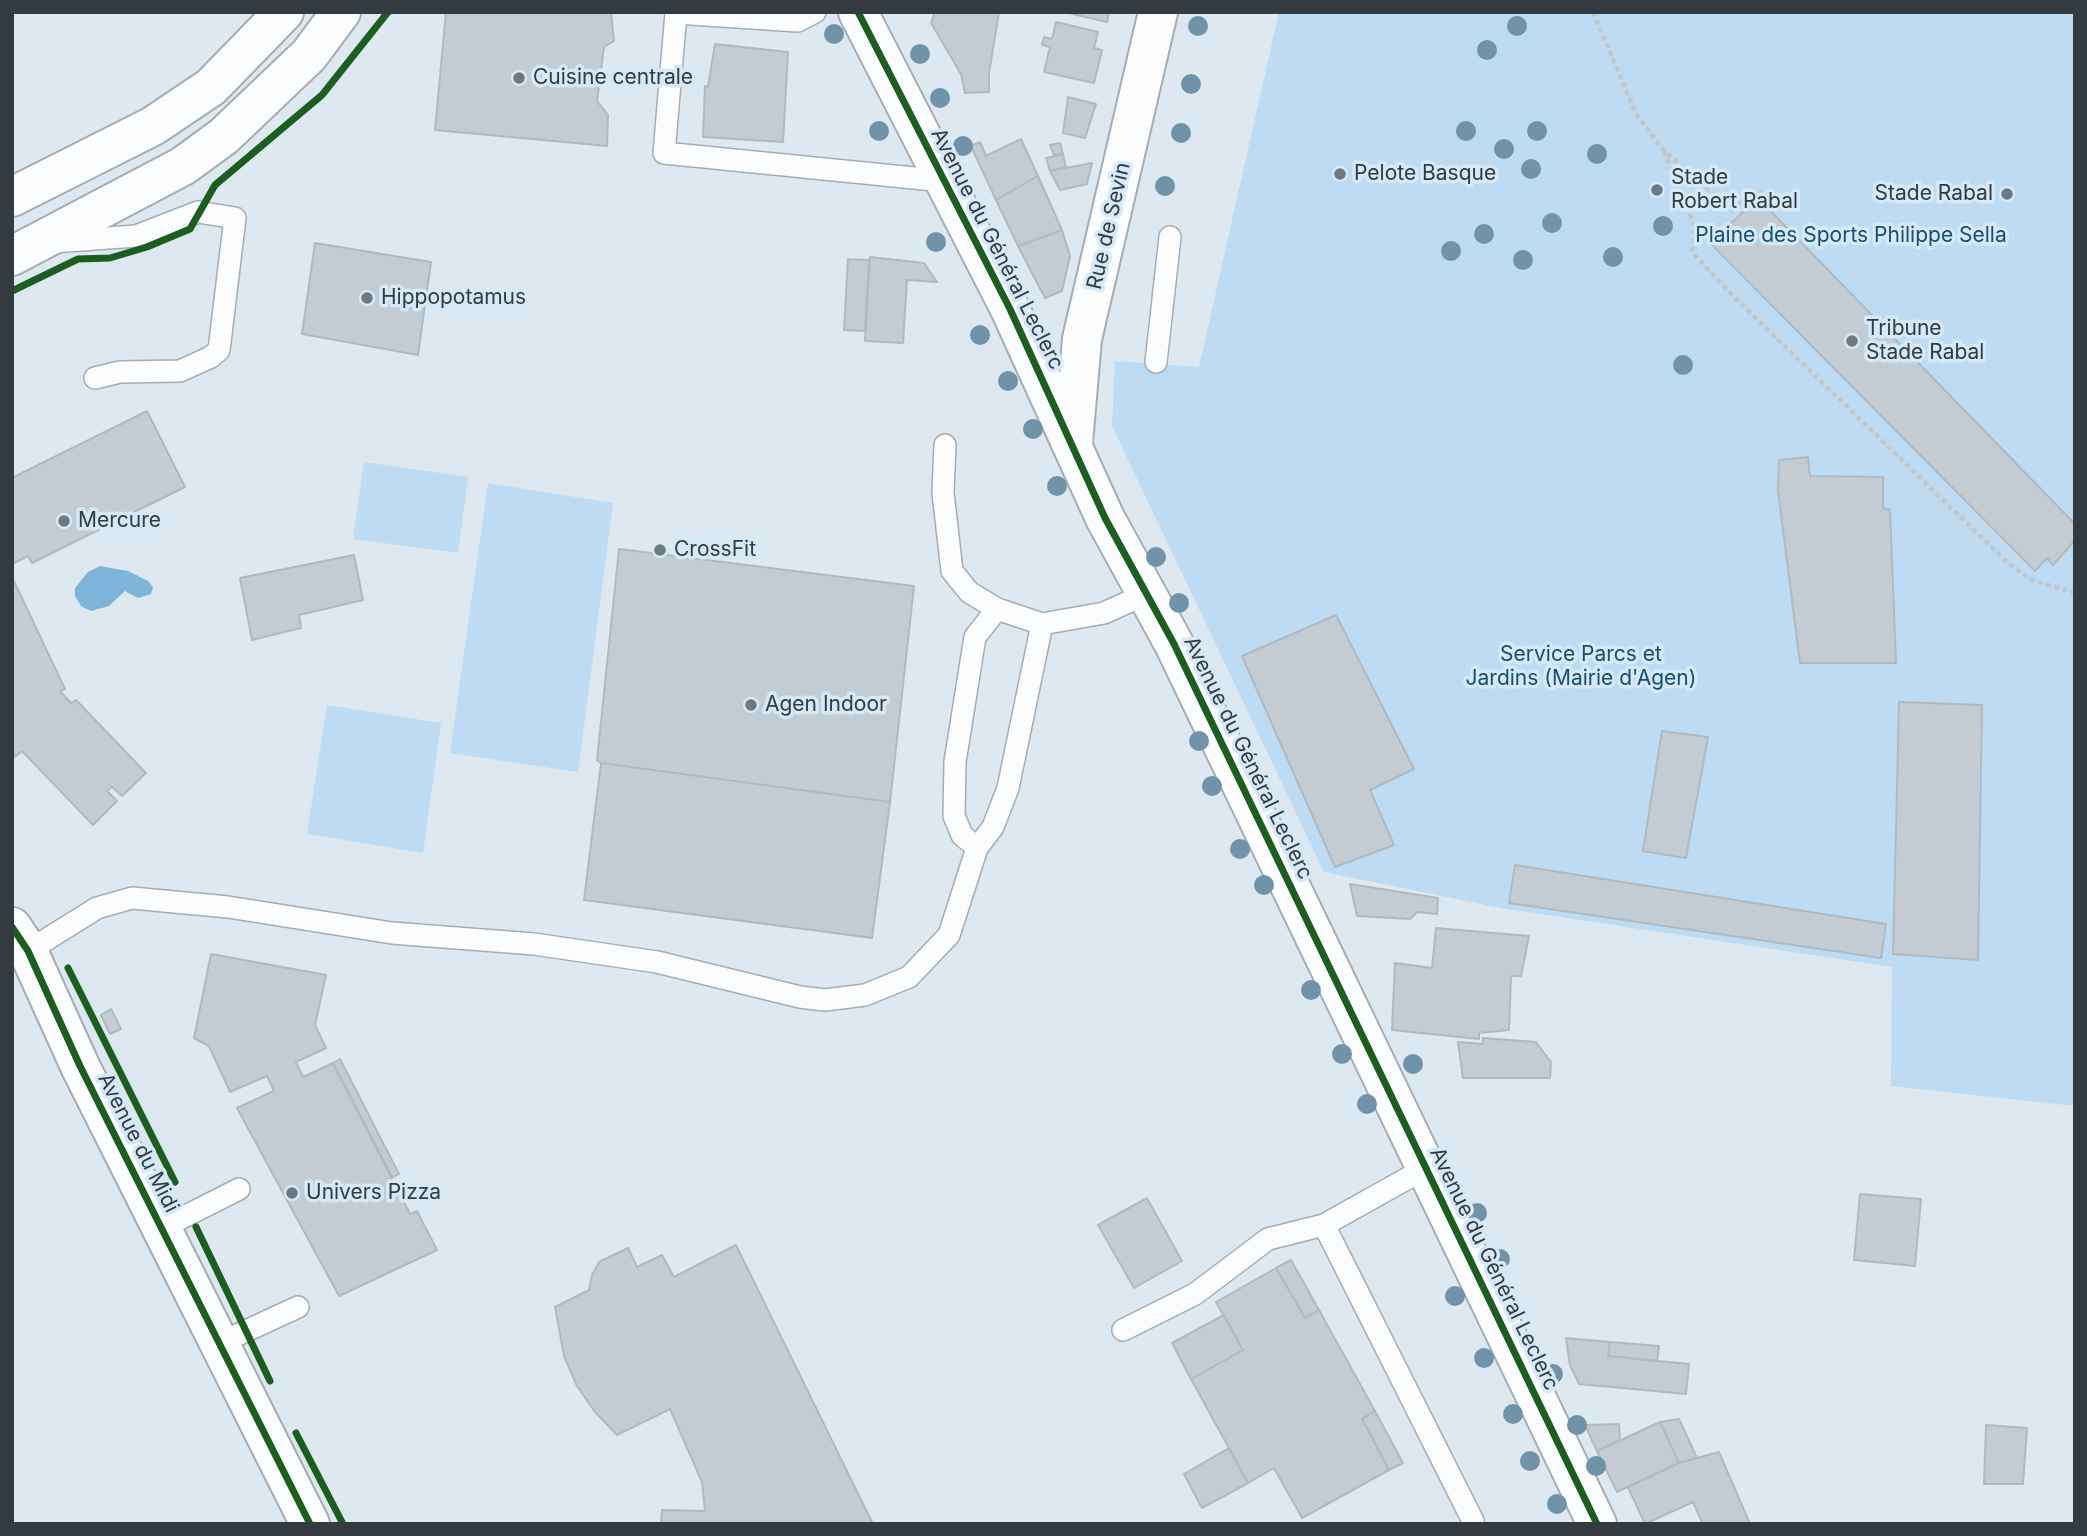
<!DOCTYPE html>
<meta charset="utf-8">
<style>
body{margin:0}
#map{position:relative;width:2087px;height:1536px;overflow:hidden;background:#dde8f0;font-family:Inter,sans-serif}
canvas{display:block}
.frame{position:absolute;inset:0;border:14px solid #333b41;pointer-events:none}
</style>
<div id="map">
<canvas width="2087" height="1536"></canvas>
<div class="frame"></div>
</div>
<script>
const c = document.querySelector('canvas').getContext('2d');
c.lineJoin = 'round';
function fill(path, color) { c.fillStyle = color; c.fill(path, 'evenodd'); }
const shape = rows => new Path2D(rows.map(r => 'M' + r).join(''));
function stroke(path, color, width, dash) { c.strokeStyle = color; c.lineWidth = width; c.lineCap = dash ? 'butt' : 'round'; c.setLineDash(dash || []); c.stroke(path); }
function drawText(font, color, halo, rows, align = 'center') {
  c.font = font + ' Inter,sans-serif'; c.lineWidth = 7; c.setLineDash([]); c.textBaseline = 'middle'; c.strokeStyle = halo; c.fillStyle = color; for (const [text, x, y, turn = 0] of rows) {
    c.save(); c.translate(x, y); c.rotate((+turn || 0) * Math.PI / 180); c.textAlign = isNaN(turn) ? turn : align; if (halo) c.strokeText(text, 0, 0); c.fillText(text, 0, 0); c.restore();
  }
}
fill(shape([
 [1279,12,2075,12,2075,1106,1891,1086,1892,967,1501,908,1324,872,1112,426,1115,361,1199,367],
 [364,462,468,477,458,553,353,539],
 [488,483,613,503,578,772,450,753],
 [327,705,441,723,423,853,307,834]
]), '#bddbf2');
fill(shape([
 [100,566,128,571,148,581,153,587,151,594,138,598,125,591,109,606,91,611,81,606,75,596,75,588,88,572]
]), '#7eb4d9');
const building = shape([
 [446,12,611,13,614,41,604,47,597,101,608,115,607,146,435,130,446,12],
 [935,12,999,12,989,73,989,92,965,93,961,74,931,23,935,12],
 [1064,12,1109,12,1107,22,1064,12],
 [1056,22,1098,32,1094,48,1102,50,1094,83,1044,72,1050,47,1042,45,1044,37,1052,39,1056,22],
 [715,44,788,52,783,142,703,137,705,86,708,87,715,44],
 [1068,97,1096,104,1085,138,1063,133,1068,97],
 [1021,139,1038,176,996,200,971,146,980,142,986,156,1021,139],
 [1060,143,1063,154,1054,155,1050,145,1060,143],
 [1063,154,1066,167,1050,171,1046,158,1063,154],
 [1092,163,1087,184,1060,190,1050,171,1092,163],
 [1038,176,1062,230,1018,246,996,200,1038,176],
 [1758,198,2075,524,2075,540,2053,565,2047,558,2035,571,1710,243,1758,198],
 [1062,230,1070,256,1062,291,1045,298,1018,246,1062,230],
 [315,243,431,262,418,355,302,334,315,243],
 [870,257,924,263,937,282,907,280,903,343,865,341,870,257],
 [848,259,869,260,865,331,844,330,848,259],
 [147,411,185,487,32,563,28,556,12,564,12,478,147,411],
 [1808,457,1810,476,1883,477,1883,508,1890,510,1896,663,1800,663,1778,490,1779,460,1808,457],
 [619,549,914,586,890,802,601,763,597,760,619,549],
 [354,555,363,600,299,615,301,628,252,640,240,578,354,555],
 [12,577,65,689,60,691,71,703,76,700,146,773,122,796,112,787,107,791,117,801,93,825,22,751,15,757,12,750,12,577],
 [1336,615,1414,769,1370,790,1394,845,1335,867,1242,656,1336,615],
 [1899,702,1982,705,1978,960,1893,954,1899,702],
 [1662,731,1708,737,1686,858,1643,851,1662,731],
 [601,763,890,802,872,938,584,900,601,763],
 [1515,865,1886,924,1881,958,1509,903,1515,865],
 [1350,884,1438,898,1437,914,1417,912,1410,919,1357,916,1350,884],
 [1436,928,1529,936,1521,976,1511,976,1509,1030,1479,1033,1479,1039,1392,1030,1395,963,1432,968,1436,928],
 [211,954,326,975,315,1025,326,1048,296,1062,303,1077,333,1063,410,1214,417,1211,437,1250,339,1296,237,1108,274,1091,267,1076,230,1092,209,1046,194,1038,211,954],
 [111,1009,121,1029,110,1034,101,1015,111,1009],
 [1483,1038,1536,1042,1551,1062,1550,1078,1463,1078,1458,1042,1483,1044,1483,1038],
 [340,1059,399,1174,392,1177,333,1063,340,1059],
 [1860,1194,1921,1199,1915,1266,1854,1260,1860,1194],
 [1147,1198,1182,1261,1134,1288,1098,1225,1147,1198],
 [736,1245,873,1524,661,1524,662,1510,705,1511,702,1482,670,1409,617,1435,595,1412,577,1386,564,1356,555,1307,589,1290,592,1275,599,1262,628,1248,637,1267,662,1255,674,1277,736,1245],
 [1291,1260,1319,1310,1305,1318,1276,1268,1291,1260],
 [1276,1268,1305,1318,1319,1310,1375,1411,1362,1419,1389,1470,1302,1518,1274,1468,1248,1483,1191,1379,1243,1350,1216,1302,1276,1268],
 [1224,1315,1243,1350,1191,1379,1172,1343,1224,1315],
 [1566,1338,1610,1342,1608,1356,1689,1364,1686,1394,1579,1384,1570,1365,1566,1338],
 [1610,1342,1659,1346,1657,1361,1608,1356,1610,1342],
 [1375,1411,1403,1463,1389,1470,1362,1419,1375,1411],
 [1679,1419,1697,1458,1679,1463,1660,1422,1679,1419],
 [1660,1422,1679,1463,1617,1492,1597,1451,1660,1422],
 [1619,1424,1620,1440,1597,1451,1585,1425,1619,1424],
 [1986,1425,2027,1428,2023,1484,1984,1484,1986,1425],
 [1229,1448,1248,1483,1202,1508,1184,1474,1229,1448],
 [1719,1452,1750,1524,1703,1524,1693,1502,1645,1524,1628,1487,1679,1463,1719,1452]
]);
fill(building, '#c3ccd2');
stroke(building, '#b1b9c0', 2);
const lane = shape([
 [815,12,798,21,676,13,664,153,944,181],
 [53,242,136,236,198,212,235,218,219,350,211,357,180,371,120,372,95,378],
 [1156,362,1170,237],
 [945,445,943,493,952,571,969,592,997,609,1042,624,1104,613,1146,594],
 [977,848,962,835,954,816,955,762,975,637,997,609],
 [28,951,97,908,132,898,228,907,392,933,534,944,657,962,800,997,825,1000,865,995,909,977,949,935,977,848,993,827,1008,788,1042,624],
 [1426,1168,1324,1225,1473,1521],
 [162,1228,239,1189],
 [1123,1330,1195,1294,1268,1239,1324,1225],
 [220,1343,298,1307]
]);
const street = shape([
 [1073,443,1082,339,1158,12],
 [12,927,28,951,80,1066,310,1524]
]);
const secondary = shape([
 [858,12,1010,309,1105,518,1174,644,1597,1524]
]);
const primary = shape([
 [12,197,153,126,211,87,284,12],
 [12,256,183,166,224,136,309,55,341,12]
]);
stroke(lane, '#a4adb3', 24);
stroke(street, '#a4adb3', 42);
stroke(secondary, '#a4adb3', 42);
stroke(primary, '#a4adb3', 42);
stroke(shape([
 [1593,12,1636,114,1664,151,1732,210,1756,191,1762,192],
 [1664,151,1695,227,1692,252,1731,294,2008,563,2031,580,2075,593]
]), '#c3c7ca', 4.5, [5, 3.5]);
stroke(lane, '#fafcfd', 21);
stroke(street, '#fafcfd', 38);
stroke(secondary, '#fafcfd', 38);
stroke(primary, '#fafcfd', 38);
stroke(shape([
 [858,12,1010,309,1105,518,1174,644,1597,1524],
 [12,291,78,259,110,258,147,247,190,229,215,185,322,95,388,12],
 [12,927,28,951,80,1066,310,1524],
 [68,968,175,1182],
 [196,1227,270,1381],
 [296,1433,343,1524]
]), '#1b5e20', 7);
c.fillStyle = '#7193aa';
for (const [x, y] of [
 [1198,26],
 [1517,26],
 [834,34],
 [1487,50],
 [920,54],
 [1191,84],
 [940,98],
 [879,131],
 [1466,131],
 [1537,131],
 [1181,133],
 [963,146],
 [1504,149],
 [1597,154],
 [1531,169],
 [1165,186],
 [1552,223],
 [1663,226],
 [1484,234],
 [936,242],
 [1451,251],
 [1613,257],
 [1523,260],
 [980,335],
 [1683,365],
 [1008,381],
 [1033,429],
 [1057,486],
 [1156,557],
 [1179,603],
 [1199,741],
 [1212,786],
 [1240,849],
 [1264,885],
 [1311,990],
 [1342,1054],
 [1413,1064],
 [1367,1104],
 [1477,1213],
 [1500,1259],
 [1455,1296],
 [1484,1358],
 [1553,1374],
 [1513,1414],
 [1577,1425],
 [1530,1461],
 [1596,1466],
 [1557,1504]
]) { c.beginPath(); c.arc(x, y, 10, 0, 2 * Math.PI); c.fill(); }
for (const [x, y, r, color] of [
 [519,78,7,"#6e787e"],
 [1340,174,7,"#6e787e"],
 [1657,190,7,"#6e787e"],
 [2007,194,7,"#6e787e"],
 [367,298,7,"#6e787e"],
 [1852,341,7,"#6e787e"],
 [64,521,7,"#6e787e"],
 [660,550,7,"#6e787e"],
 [751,705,7,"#6e787e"],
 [292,1193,7,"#6e787e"]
]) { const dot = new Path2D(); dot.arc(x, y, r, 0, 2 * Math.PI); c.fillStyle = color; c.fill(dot); stroke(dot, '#d5e9f8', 2.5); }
drawText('21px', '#333b41', '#d5e9f8', [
 ["Cuisine centrale",533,78],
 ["Pelote Basque",1354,174],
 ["Stade",1671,178],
 ["Robert Rabal",1671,202],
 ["Stade Rabal",1993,194,"right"],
 ["Hippopotamus",381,298],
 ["Tribune",1866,329],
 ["Stade Rabal",1866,353],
 ["Mercure",78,521],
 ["CrossFit",674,550],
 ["Agen Indoor",765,705],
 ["Univers Pizza",306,1193]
], 'left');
drawText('21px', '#333b41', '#d5e9f8', [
 ["Rue de Sevin",1109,226,-77],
 ["Avenue du Général Leclerc",997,249,63],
 ["Avenue du Général Leclerc",1248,758,64],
 ["Avenue du Midi",138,1143,63],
 ["Avenue du Général Leclerc",1494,1269,64]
]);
drawText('21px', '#184e71', '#d5e9f8', [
 ["Plaine des Sports Philippe Sella",1851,236],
 ["Service Parcs et",1581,655],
 ["Jardins (Mairie d'Agen)",1581,679]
]);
</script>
